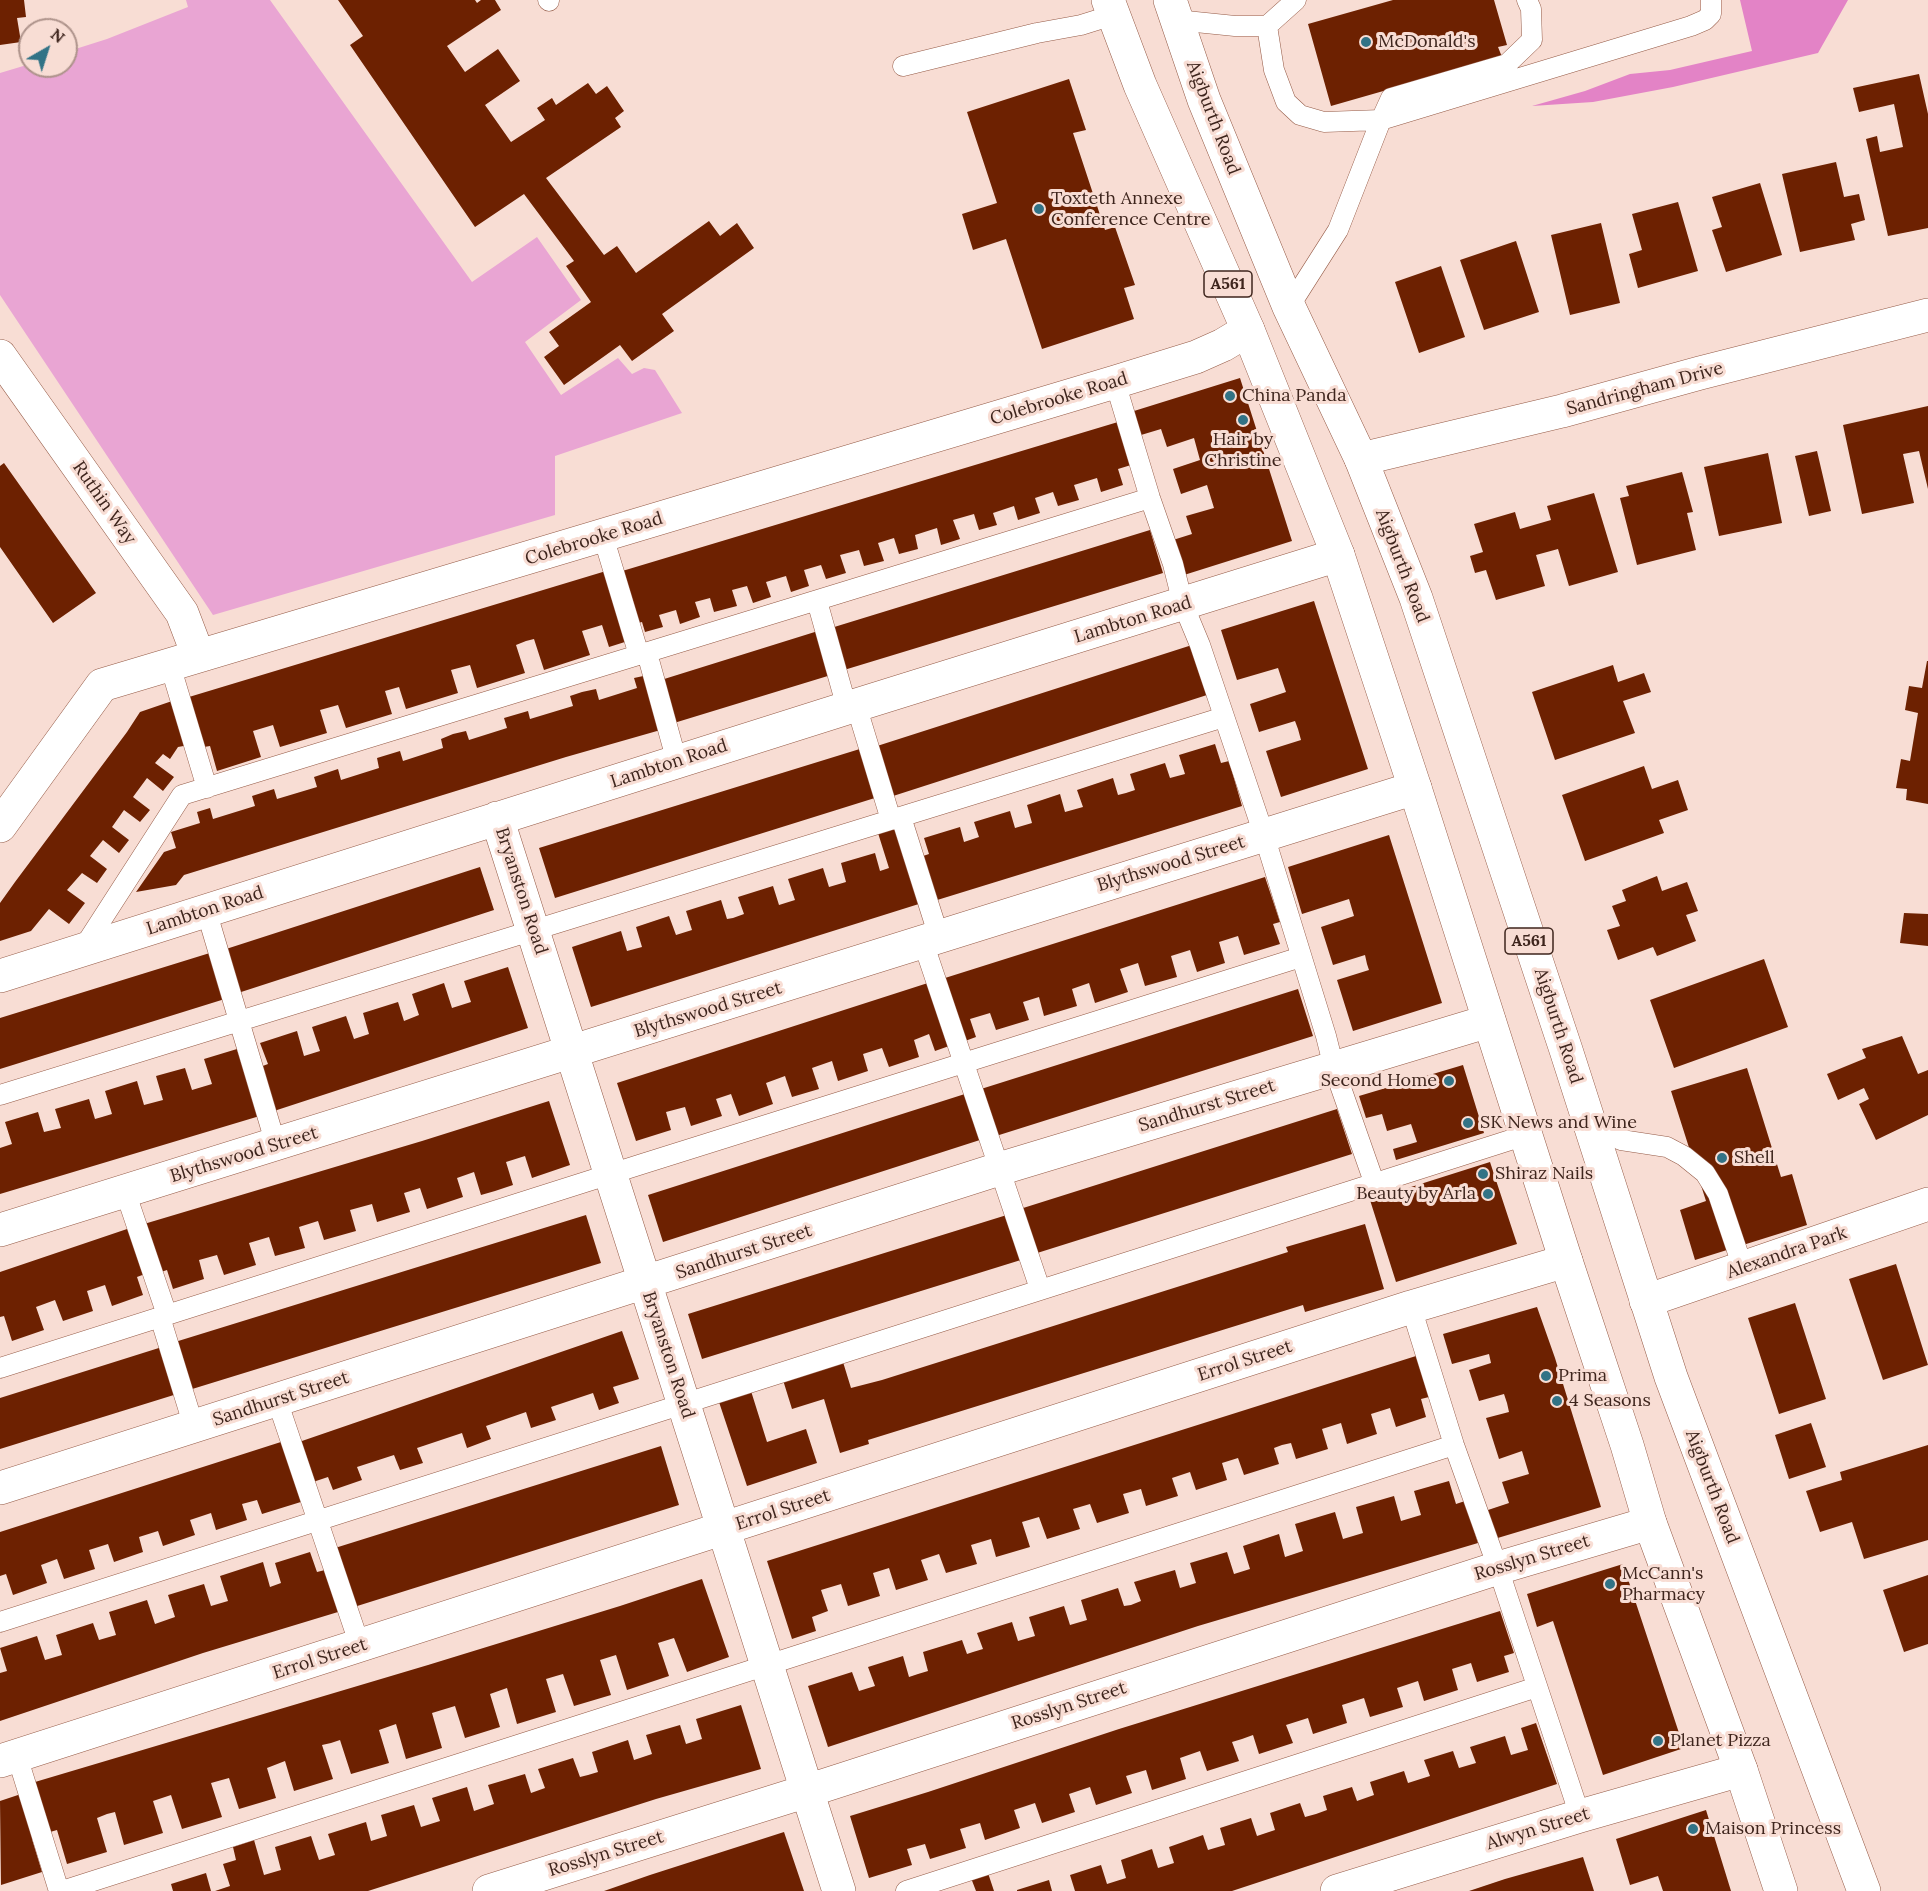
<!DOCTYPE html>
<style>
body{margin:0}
#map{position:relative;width:1928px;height:1891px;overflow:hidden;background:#f8ddd4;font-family:Lora,serif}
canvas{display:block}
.north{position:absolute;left:18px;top:18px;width:60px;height:60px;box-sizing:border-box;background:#f8ddd4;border:2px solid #ae938b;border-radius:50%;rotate:39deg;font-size:16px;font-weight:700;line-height:24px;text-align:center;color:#3e251d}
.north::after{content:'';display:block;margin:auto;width:21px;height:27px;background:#327386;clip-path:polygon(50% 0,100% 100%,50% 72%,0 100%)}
</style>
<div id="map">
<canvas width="1928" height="1891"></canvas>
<div class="north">N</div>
</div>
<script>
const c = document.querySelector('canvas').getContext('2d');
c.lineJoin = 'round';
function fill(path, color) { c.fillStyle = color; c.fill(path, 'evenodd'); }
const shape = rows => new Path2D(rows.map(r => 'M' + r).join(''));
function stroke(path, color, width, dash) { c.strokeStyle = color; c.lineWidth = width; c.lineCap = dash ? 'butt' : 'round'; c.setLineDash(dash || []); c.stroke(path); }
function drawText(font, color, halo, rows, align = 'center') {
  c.font = font + ' Lora,serif'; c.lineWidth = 6; c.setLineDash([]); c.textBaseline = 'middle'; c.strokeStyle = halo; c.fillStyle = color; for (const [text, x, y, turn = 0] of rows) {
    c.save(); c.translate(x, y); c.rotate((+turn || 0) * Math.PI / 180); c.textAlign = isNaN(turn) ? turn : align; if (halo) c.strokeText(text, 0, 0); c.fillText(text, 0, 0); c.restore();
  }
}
fill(shape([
 [186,0,270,0,472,282,537,237,581,300,525,342,561,395,618,358,632,374,644,368,655,370,682,413,555,456,555,515,213,615,0,295,0,73,30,64,30,66,66,66,66,52,107,39,188,7]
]), '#e9a5d3');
fill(shape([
 [1740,0,1848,0,1818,53,1673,87,1593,102,1532,106,1585,91,1630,74,1670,70,1752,51]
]), '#e383c6');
fill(shape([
 [0,0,24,0,26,17,17,18,21,42,0,45],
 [338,0,475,0,477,3,481,0,495,0,501,10,447,46,465,72,498,49,520,81,485,105,511,142,545,120,537,108,552,98,556,105,588,83,596,94,607,86,624,111,615,118,621,127,546,178,604,255,617,246,636,273,709,221,720,236,737,223,754,248,662,314,674,331,632,361,620,345,564,385,544,357,559,346,549,332,591,302,566,266,574,261,524,194,475,227,350,45,363,36],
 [1393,0,1494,0,1507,45,1498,47,1502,57,1331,106,1308,24],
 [1919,74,1928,114,1928,228,1888,236,1866,139,1877,136,1880,152,1903,147,1894,104,1859,112,1853,88],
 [1069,79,1086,130,1073,133,1105,230,1115,227,1135,285,1124,288,1134,319,1042,349,1006,239,973,250,962,214,997,203,967,112],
 [1836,162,1844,197,1859,194,1865,220,1851,224,1855,240,1800,252,1782,174],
 [1760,183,1782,255,1726,272,1712,230,1722,227,1712,197],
 [1678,202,1698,271,1638,288,1629,254,1642,250,1632,214],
 [1601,223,1620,303,1570,315,1551,235],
 [1516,241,1539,312,1484,330,1460,260],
 [1441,266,1465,337,1419,353,1395,282],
 [1240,378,1292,541,1184,575,1173,540,1192,534,1186,516,1214,508,1207,485,1181,494,1173,469,1200,460,1194,438,1167,447,1161,429,1141,435,1134,411],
 [1928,406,1928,489,1919,451,1903,454,1914,503,1862,514,1843,425],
 [1118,422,1131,465,1118,469,1123,485,1101,492,1097,478,1074,485,1079,500,1058,506,1053,492,1035,498,1040,513,1018,520,1014,506,993,513,997,525,979,530,974,514,953,520,960,539,941,545,937,528,915,535,918,549,899,554,894,538,878,543,884,561,864,566,859,550,840,555,846,573,826,579,821,565,804,570,809,586,791,592,786,576,766,582,771,597,753,603,747,586,732,590,737,606,714,612,710,598,695,602,700,617,680,624,676,610,659,615,663,627,645,632,642,622,635,624,619,572],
 [1817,451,1831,511,1809,516,1795,456],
 [1768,453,1782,523,1719,536,1704,467],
 [4,463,96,593,53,623,0,547,0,466],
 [1682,472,1693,512,1687,513,1696,550,1637,565,1620,498,1629,496,1626,486],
 [1594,493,1618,572,1569,586,1558,549,1536,555,1545,586,1496,600,1486,570,1475,573,1470,556,1483,552,1474,524,1515,512,1520,529,1551,520,1547,506],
 [1150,530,1163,573,844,670,831,628],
 [606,571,628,641,609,647,602,625,582,631,590,655,544,670,534,639,526,641,516,645,525,673,477,688,470,665,451,670,458,693,406,709,399,687,385,691,392,714,346,728,338,705,320,710,327,733,280,747,273,725,253,731,261,757,217,771,210,746,204,747,189,697],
 [1314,601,1368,769,1281,797,1266,751,1301,740,1298,729,1295,721,1259,732,1250,704,1286,692,1278,668,1237,680,1221,630],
 [818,631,831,675,674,723,661,680],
 [1192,645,1207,695,890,797,874,747],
 [1927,661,1928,661,1928,804,1906,800,1907,789,1896,788,1901,759,1910,761,1918,713,1905,710,1909,686,1922,688],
 [1613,665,1618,682,1644,673,1651,692,1623,701,1635,733,1555,760,1532,692],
 [648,675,664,729,566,757,184,875,176,885,136,892,164,852,176,848,171,832,200,823,197,812,210,808,213,819,255,806,252,796,274,789,277,799,317,787,314,777,338,769,341,780,379,768,377,758,400,751,403,761,443,748,441,739,453,734,466,731,469,740,507,728,504,718,528,711,530,719,573,706,570,696,582,692,596,689,599,700,637,688,634,678],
 [175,700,189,745,178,747,170,759,163,754,155,763,174,777,163,791,147,778,133,797,150,810,140,822,124,810,112,827,129,840,119,853,103,840,90,856,107,869,97,883,82,873,67,890,85,903,69,924,49,909,31,931,0,941,0,903,15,882,127,732,140,712],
 [1215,744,1221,763,1229,761,1242,806,934,901,920,857,929,854,924,838,960,827,964,842,979,837,974,822,1010,811,1015,828,1032,823,1027,805,1060,794,1065,812,1083,807,1077,790,1113,778,1118,795,1126,793,1135,790,1130,774,1165,763,1170,778,1185,774,1179,755],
 [863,748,878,797,555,898,539,848],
 [1644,766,1652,789,1678,780,1688,810,1659,820,1664,833,1585,861,1562,795],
 [899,827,922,903,591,1007,572,947,621,931,627,951,642,947,636,927,669,916,676,935,692,930,686,911,721,900,727,919,733,918,744,914,738,897,773,886,779,905,795,900,788,879,823,868,829,887,846,882,841,863,875,853,880,871,889,868,878,833],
 [1389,835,1442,1003,1353,1031,1337,980,1369,970,1367,964,1365,955,1333,965,1321,927,1354,916,1349,899,1302,914,1288,867],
 [480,867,494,910,238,993,223,950],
 [1657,876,1662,891,1687,882,1698,911,1686,915,1696,941,1657,956,1653,947,1618,960,1607,930,1620,926,1612,906,1626,901,1622,890],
 [1265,877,1280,922,1273,924,1280,944,1244,955,1238,936,1219,942,1225,963,1197,972,1190,950,1171,956,1177,977,1145,986,1138,963,1120,969,1128,992,1095,1003,1089,983,1072,989,1077,1006,1044,1016,1039,997,1023,1002,1029,1020,996,1030,990,1013,970,1019,976,1037,965,1041,945,978],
 [1904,913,1928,914,1928,946,1900,943],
 [213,952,228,998,0,1069,0,1018],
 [1764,959,1788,1027,1674,1068,1650,1000],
 [508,967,528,1028,274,1111,260,1067,268,1064,260,1043,297,1031,304,1056,320,1051,312,1027,346,1016,354,1039,369,1034,363,1013,398,1002,404,1021,419,1015,412,994,444,983,452,1008,471,1002,464,981],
 [931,982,952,1045,935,1051,929,1034,914,1040,919,1057,889,1067,882,1048,863,1054,868,1071,838,1081,832,1061,812,1068,819,1089,792,1097,785,1076,766,1083,773,1104,739,1116,731,1094,716,1099,722,1116,691,1126,685,1107,666,1112,671,1130,636,1141,617,1083],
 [1298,989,1313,1036,996,1136,981,1089],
 [1902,1036,1918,1074,1928,1070,1928,1115,1876,1140,1859,1104,1869,1099,1864,1088,1838,1100,1827,1074,1866,1058,1862,1049],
 [237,1049,245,1075,250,1073,263,1115,0,1194,0,1148,12,1144,5,1122,38,1112,44,1132,61,1128,55,1109,89,1099,95,1119,102,1117,112,1114,105,1091,137,1081,144,1105,163,1100,156,1076,185,1068,192,1090,212,1084,204,1059],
 [1463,1065,1484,1133,1396,1160,1393,1149,1417,1142,1411,1124,1387,1131,1382,1114,1366,1118,1359,1096],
 [1747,1068,1781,1177,1792,1174,1807,1225,1695,1260,1680,1210,1706,1201,1671,1091],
 [968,1093,983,1139,663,1242,648,1195],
 [549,1101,570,1165,532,1178,525,1156,506,1162,513,1185,495,1191,481,1195,474,1172,457,1178,463,1197,427,1209,420,1188,404,1193,410,1212,377,1222,372,1204,350,1210,356,1231,324,1240,318,1221,299,1227,305,1248,275,1256,269,1237,249,1243,256,1265,224,1275,217,1255,199,1260,204,1279,173,1289,167,1270,158,1273,144,1224,422,1141],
 [1337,1109,1352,1154,1034,1254,1020,1209],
 [1490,1162,1517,1244,1396,1282,1370,1200],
 [1010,1214,1024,1259,702,1359,688,1314],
 [586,1215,601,1263,189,1390,175,1342],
 [1365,1224,1384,1289,1305,1312,1303,1305,868,1440,869,1444,840,1453,824,1399,792,1409,783,1380,843,1362,851,1388,882,1380,1288,1252,1286,1247],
 [130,1228,145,1274,137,1277,143,1295,112,1306,105,1285,87,1291,93,1311,63,1321,55,1300,36,1307,44,1330,12,1341,4,1316,0,1317,0,1272],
 [1896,1264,1928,1365,1883,1380,1849,1279],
 [1795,1303,1826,1399,1779,1414,1748,1318],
 [1537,1307,1555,1358,1601,1507,1491,1540,1482,1512,1509,1503,1502,1482,1529,1474,1522,1451,1499,1459,1486,1418,1509,1412,1507,1403,1504,1394,1479,1401,1469,1370,1491,1363,1489,1354,1452,1364,1443,1334],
 [622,1331,639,1379,613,1387,619,1403,599,1410,593,1393,551,1407,556,1420,531,1428,526,1412,486,1426,491,1439,467,1448,462,1433,417,1448,423,1463,400,1470,394,1455,357,1467,362,1480,333,1490,328,1477,313,1482,299,1442],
 [162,1347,177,1394,0,1449,0,1398],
 [1416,1356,1429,1397,1421,1399,1426,1417,1396,1427,1390,1408,1371,1414,1377,1434,1347,1444,1341,1423,1322,1429,1328,1449,1296,1459,1291,1443,1282,1445,1274,1448,1279,1464,1244,1475,1238,1458,1222,1463,1227,1480,1196,1490,1190,1472,1172,1478,1178,1496,1146,1506,1141,1489,1123,1494,1129,1513,1097,1523,1090,1504,1073,1509,1080,1529,1047,1539,1039,1517,1022,1522,1030,1547,996,1557,991,1539,971,1545,977,1564,946,1573,939,1554,921,1560,928,1580,896,1590,889,1568,873,1573,880,1596,848,1606,841,1584,821,1590,828,1611,812,1617,816,1631,792,1639,767,1561],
 [751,1391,767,1442,806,1429,817,1463,747,1486,719,1402],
 [1811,1423,1826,1467,1789,1479,1775,1435],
 [284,1441,304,1501,262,1514,257,1500,242,1504,247,1520,216,1530,211,1513,190,1520,195,1535,163,1546,158,1531,139,1537,143,1552,114,1562,108,1544,89,1550,95,1569,64,1579,57,1559,41,1565,47,1583,13,1595,6,1574,0,1576,0,1532],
 [1928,1445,1928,1540,1864,1559,1852,1522,1820,1532,1806,1491,1842,1480,1840,1472],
 [661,1446,679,1505,354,1607,335,1548],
 [1449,1481,1456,1504,1465,1501,1478,1543,1198,1626,828,1747,808,1686,852,1672,859,1691,875,1686,868,1667,903,1656,909,1677,918,1674,928,1671,923,1652,962,1640,967,1654,973,1652,983,1649,977,1633,1012,1622,1018,1641,1035,1636,1029,1617,1064,1606,1070,1625,1087,1620,1081,1600,1118,1588,1124,1606,1131,1605,1141,1601,1134,1582,1175,1570,1180,1588,1196,1583,1190,1563,1227,1552,1234,1574,1250,1569,1243,1546,1279,1534,1285,1557,1303,1551,1295,1524,1335,1512,1343,1539,1363,1533,1356,1507,1394,1496,1401,1521,1421,1515,1414,1491],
 [310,1552,317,1572,325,1570,338,1612,203,1653,0,1721,0,1673,7,1671,0,1648,37,1636,45,1660,62,1655,56,1635,93,1623,99,1640,116,1635,109,1612,147,1600,155,1624,175,1617,168,1595,204,1584,211,1606,228,1601,220,1576,263,1562,270,1587,281,1583,275,1563],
 [1623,1564,1684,1748,1603,1775,1553,1621,1537,1627,1527,1594],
 [1928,1575,1928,1644,1904,1652,1883,1590],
 [702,1579,729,1657,687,1672,674,1638,658,1643,669,1676,627,1690,616,1655,600,1660,611,1695,574,1706,563,1674,556,1676,546,1679,556,1712,517,1724,507,1688,490,1694,500,1727,465,1738,455,1706,432,1713,442,1748,406,1759,396,1724,379,1730,389,1763,351,1774,340,1740,331,1743,322,1745,333,1779,294,1791,285,1761,267,1768,276,1798,239,1809,229,1778,211,1783,222,1817,182,1829,171,1795,153,1801,163,1833,124,1845,115,1812,107,1814,97,1818,107,1852,67,1864,57,1830,50,1832,35,1782,428,1665,620,1606],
 [1500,1611,1514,1653,1504,1656,1509,1672,1477,1682,1471,1663,1452,1669,1458,1690,1424,1701,1418,1681,1397,1688,1403,1707,1370,1717,1364,1698,1342,1705,1347,1723,1313,1734,1308,1718,1286,1725,1293,1743,1259,1754,1253,1735,1242,1739,1232,1742,1239,1761,1207,1771,1200,1751,1180,1758,1186,1779,1152,1790,1146,1770,1126,1776,1132,1793,1096,1805,1090,1787,1069,1794,1075,1812,1042,1823,1035,1803,1014,1810,1020,1828,985,1840,980,1823,960,1829,966,1848,930,1859,925,1844,907,1849,912,1865,869,1878,850,1816,928,1792,1119,1729],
 [741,1705,761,1769,656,1799,368,1891,215,1891,230,1886,223,1864,236,1860,233,1847,254,1840,264,1875,281,1870,275,1847,311,1836,319,1860,335,1855,328,1834,366,1822,371,1841,387,1836,381,1815,414,1805,421,1827,440,1821,432,1798,467,1787,474,1811,494,1804,488,1785,525,1774,531,1793,545,1788,538,1769,573,1758,580,1777,588,1775,598,1772,592,1752,628,1740,634,1760,652,1754,646,1735,680,1725,686,1744,702,1739,696,1719],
 [1536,1723,1557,1784,1232,1891,1075,1891,1070,1875,1101,1865,1107,1884,1126,1878,1121,1860,1152,1849,1158,1868,1174,1863,1169,1847,1203,1835,1208,1850,1225,1845,1220,1828,1251,1818,1257,1836,1275,1830,1270,1813,1300,1803,1305,1817,1316,1814,1327,1810,1323,1796,1352,1787,1357,1801,1374,1795,1370,1782,1404,1771,1408,1783,1430,1776,1424,1760,1453,1751,1459,1768,1476,1763,1470,1747,1505,1736,1511,1755,1528,1750,1521,1728],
 [24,1793,38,1837,32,1839,42,1872,1,1885,0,1801],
 [1706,1810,1731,1891,1663,1891,1658,1876,1630,1885,1616,1839],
 [784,1832,804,1891,604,1891,650,1875],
 [1583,1857,1594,1891,1469,1891,1505,1879],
 [206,1873,211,1891,173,1891,171,1884],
 [988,1873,994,1891,976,1891,971,1878],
 [1049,1880,1052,1891,1017,1891,1017,1890]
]), '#6d2101');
const service = shape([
 [548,0,549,1],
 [1176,20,1235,26,1267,26,1296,0],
 [1267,26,1274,70,1286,102,1300,115,1324,122,1381,120,1691,26,1705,20,1711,14,1711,0],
 [903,66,1037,33,1081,25,1113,15],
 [1289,307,1338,230,1381,120,1391,98,1507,64,1532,40,1531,9,1527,0],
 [1115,382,1150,498,1173,564,1183,604,1200,645,1264,835,1326,1036,1334,1068,1374,1182],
 [603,536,639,655],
 [817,601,847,708],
 [647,653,677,762],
 [170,665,207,788],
 [856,705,891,820],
 [901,817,939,937],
 [206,910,276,1145],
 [923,942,1040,1289],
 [82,950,182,795,1150,498],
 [0,1095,1224,717],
 [1589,1121,1604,1132,1621,1140,1667,1147,1684,1156,1705,1173,1718,1194,1743,1268],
 [125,1191,167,1315],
 [1411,1307,1454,1445,1498,1568,1580,1816],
 [160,1317,194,1427],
 [0,1368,642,1164,1301,957],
 [277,1400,360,1646],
 [0,1622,1526,1135],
 [17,1756,59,1891],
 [62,1891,1454,1445],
 [906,1891,1537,1687]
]);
const minor = shape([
 [0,356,182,613,198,655],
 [1361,459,1562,411,1700,373,1928,315],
 [497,818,839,1891],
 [0,826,102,685,1115,382,1196,357,1223,345,1248,330],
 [0,976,847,708,1338,555],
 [0,1230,1415,788],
 [1646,1301,1928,1204],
 [0,1488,999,1169,1489,1021],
 [0,1761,1411,1307,1566,1261],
 [489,1891,807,1791,1498,1568,1650,1523],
 [1337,1891,1580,1816,1741,1770]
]);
const trunk = shape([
 [1108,0,1140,85,1248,330,1338,555,1415,788,1566,1261,1627,1445,1650,1523,1741,1770,1781,1891],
 [1170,0,1204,100,1289,307,1361,459,1416,598,1566,1050,1671,1377,1864,1891]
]);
stroke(service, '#955b47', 21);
stroke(minor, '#955b47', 34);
stroke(trunk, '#955b47', 34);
stroke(service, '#fff', 20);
stroke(minor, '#fff', 33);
stroke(trunk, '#fff', 33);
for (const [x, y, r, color] of [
 [1366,42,6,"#327386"],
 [1039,209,6,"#327386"],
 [1230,396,6,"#327386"],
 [1243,420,6,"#327386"],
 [1449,1081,6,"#327386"],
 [1468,1123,6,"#327386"],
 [1722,1158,6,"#327386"],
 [1483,1174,6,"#327386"],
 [1488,1194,6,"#327386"],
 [1546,1376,6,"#327386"],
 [1557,1401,6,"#327386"],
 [1610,1584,6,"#327386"],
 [1658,1741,6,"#327386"],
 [1693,1829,6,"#327386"]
]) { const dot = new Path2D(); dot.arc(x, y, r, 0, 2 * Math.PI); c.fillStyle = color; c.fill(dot); stroke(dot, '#f8ddd4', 2); }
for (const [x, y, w] of [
 [1228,284,48],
 [1529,941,48]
]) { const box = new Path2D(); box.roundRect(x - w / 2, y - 13, w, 26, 4.5); c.fillStyle = '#f8ddd4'; c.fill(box); stroke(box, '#3e251d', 1.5); }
drawText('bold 16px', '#3e251d', null, [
 ["A561",1228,284],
 ["A561",1529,941]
]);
drawText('18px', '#3e251d', '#f8ddd4', [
 ["McDonald's",1378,42],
 ["Toxteth Annexe",1051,199],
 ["Conference Centre",1051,220],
 ["China Panda",1242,396],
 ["Hair by",1243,440,"center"],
 ["Christine",1243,461,"center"],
 ["Second Home",1437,1081,"right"],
 ["SK News and Wine",1480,1123],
 ["Shell",1734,1158],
 ["Shiraz Nails",1495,1174],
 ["Beauty by Arla",1476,1194,"right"],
 ["Prima",1558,1376],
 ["4 Seasons",1569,1401],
 ["McCann's",1622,1574],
 ["Pharmacy",1622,1595],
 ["Planet Pizza",1670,1741],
 ["Maison Princess",1705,1829]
], 'left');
drawText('18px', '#3e251d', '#f8ddd4', [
 ["Aigburth Road",1213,118,69],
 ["Sandringham Drive",1645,389,-15],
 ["Colebrooke Road",1059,399,-17],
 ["Ruthin Way",104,503,55],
 ["Colebrooke Road",594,539,-17],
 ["Aigburth Road",1402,566,69],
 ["Lambton Road",1133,620,-17],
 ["Lambton Road",669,764,-18],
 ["Blythswood Street",1171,864,-17],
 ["Bryanston Road",521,891,72],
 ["Lambton Road",205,911,-18],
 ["Blythswood Street",708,1010,-17],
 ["Aigburth Road",1558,1026,72],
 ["Sandhurst Street",1207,1106,-17],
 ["Blythswood Street",244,1155,-17],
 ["Sandhurst Street",744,1252,-18],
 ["Alexandra Park",1787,1253,-19],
 ["Bryanston Road",668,1355,72],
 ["Errol Street",1245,1361,-18],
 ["Sandhurst Street",281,1399,-18],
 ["Aigburth Road",1712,1487,69],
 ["Errol Street",783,1510,-18],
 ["Rosslyn Street",1532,1558,-17],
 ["Errol Street",320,1659,-18],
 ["Rosslyn Street",1069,1706,-18],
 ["Alwyn Street",1538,1829,-17],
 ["Rosslyn Street",606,1854,-17]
]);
</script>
